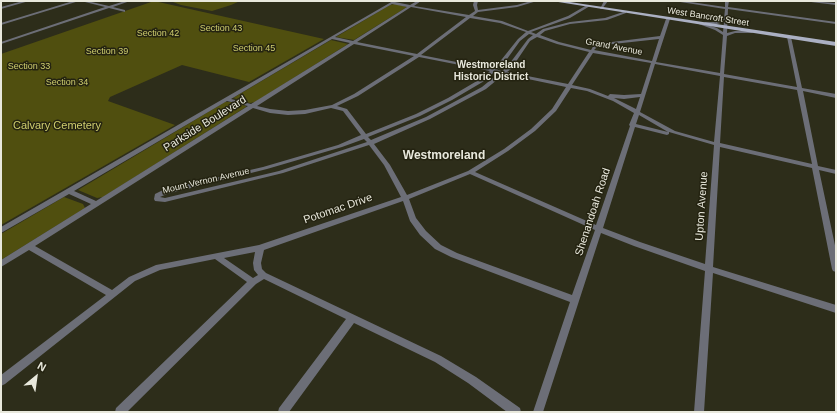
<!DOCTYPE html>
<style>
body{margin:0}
#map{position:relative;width:837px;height:413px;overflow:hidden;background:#2d2d1a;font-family:Helvetica,sans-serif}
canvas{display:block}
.frame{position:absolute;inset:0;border:2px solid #e8e8dc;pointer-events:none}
.north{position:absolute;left:16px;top:357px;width:40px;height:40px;-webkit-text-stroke:3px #242311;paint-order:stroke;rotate:29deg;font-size:11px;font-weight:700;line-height:16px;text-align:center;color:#e8e8dc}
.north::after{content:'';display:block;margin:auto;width:14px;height:18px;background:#e8e8dc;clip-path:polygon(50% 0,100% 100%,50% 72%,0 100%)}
</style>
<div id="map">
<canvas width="837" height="413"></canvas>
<div class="frame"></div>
<div class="north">N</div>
</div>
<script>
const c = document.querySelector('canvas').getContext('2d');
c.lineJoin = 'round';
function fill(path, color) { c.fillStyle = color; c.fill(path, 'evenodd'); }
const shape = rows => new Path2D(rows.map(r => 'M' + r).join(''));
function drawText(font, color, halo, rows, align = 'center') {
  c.font = font + ' Helvetica,sans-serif'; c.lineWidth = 3; c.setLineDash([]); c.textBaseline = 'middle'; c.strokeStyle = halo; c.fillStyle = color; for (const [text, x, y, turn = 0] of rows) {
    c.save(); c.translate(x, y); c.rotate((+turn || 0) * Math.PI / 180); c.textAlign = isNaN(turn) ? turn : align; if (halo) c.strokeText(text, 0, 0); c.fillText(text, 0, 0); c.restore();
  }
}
fill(shape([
 [154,1,324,39,249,82,182,65,110,97,108,101,175,125,1,225,1,54],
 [174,1,240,1,231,5,212,11,181,5,173,2],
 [395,4,407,7,354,40,336,37,390,5],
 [331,40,348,44,255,102,250,103,233,98],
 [225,102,231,102,246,106,246,107,103,197,97,198,78,190],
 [64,197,83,204,85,208,1,260,1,234]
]), '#504f0f');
fill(shape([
 [23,1,29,1,1,9,1,7,23,1],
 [73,1,79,1,1,25,1,23,73,1],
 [81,1,87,1,109,6,125,1,130,1,113,7,125,10,125,12,109,8,1,44,1,42,105,7,81,1],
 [393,1,397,1,395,2,410,5,417,1,421,1,414,6,469,15,475,11,473,5,474,1,478,1,477,5,478,10,517,5,531,1,537,1,517,7,478,12,473,16,502,21,528,31,568,16,587,5,590,6,570,18,531,32,536,34,543,29,570,22,605,18,626,11,626,13,607,20,570,24,545,31,540,35,559,42,591,50,594,45,604,43,660,36,666,19,668,18,670,19,656,62,720,73,723,35,715,30,696,23,698,22,703,24,705,22,717,22,724,19,725,9,674,1,684,1,725,7,725,1,729,1,728,7,836,22,836,24,728,9,727,33,735,31,752,31,754,32,752,33,735,33,727,36,724,74,797,87,787,37,789,36,791,37,802,88,836,94,836,98,803,91,818,166,836,170,836,174,819,170,836,250,836,272,833,271,832,269,812,168,720,147,713,267,836,305,836,313,713,273,704,412,694,412,705,271,634,246,601,233,543,412,533,412,570,302,451,257,435,249,420,235,410,221,403,201,264,250,261,263,262,269,266,273,441,356,476,377,520,408,521,412,507,412,468,383,435,362,354,323,289,412,278,412,279,408,346,319,264,279,256,284,127,412,115,412,116,408,247,282,215,259,160,270,135,281,5,384,1,386,1,375,106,295,29,250,1,267,1,260,91,204,69,194,1,233,1,227,393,1],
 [392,4,407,7,353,41,335,37,392,4],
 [411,7,466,17,417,54,357,42,411,7],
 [470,18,500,23,526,32,518,39,498,64,492,69,421,55,470,18],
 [724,22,723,32,717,28,705,24,717,24,724,22],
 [529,34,533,35,528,39,507,67,502,71,497,70,502,66,520,41,529,34],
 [537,37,557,44,589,52,568,84,507,72,511,69,530,41,537,37],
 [332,39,350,43,251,104,231,99,332,39],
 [659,39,652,61,594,50,597,47,604,45,659,39],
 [354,44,414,56,354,94,332,105,305,110,288,111,270,109,257,106,354,44],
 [593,53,651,63,641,94,624,95,610,94,608,96,590,89,572,85,593,53],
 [419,57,490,71,482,78,448,98,416,114,366,134,347,109,337,106,358,96,419,57],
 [655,64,720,76,714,142,675,131,640,112,655,64],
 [494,72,499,73,482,87,426,117,371,140,368,137,420,116,452,100,486,80,494,72],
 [504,74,566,87,552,109,531,129,504,149,468,171,407,195,390,165,374,144,430,119,486,89,504,74],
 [724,77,797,90,812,164,720,143,724,77],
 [571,88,587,91,613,101,634,113,629,125,630,126,596,225,475,172,508,151,535,131,556,111,571,88],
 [640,97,636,109,614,98,624,99,640,97],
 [227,101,248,106,96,201,74,191,227,101],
 [253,108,270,113,288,115,305,114,331,108,343,111,361,135,338,145,263,167,163,190,155,194,154,199,155,201,165,202,283,173,369,145,384,165,401,197,259,245,156,265,129,277,112,290,35,246,253,108],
 [639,115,668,132,636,124,639,115],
 [635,127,667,135,669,134,669,132,714,145,705,264,640,242,603,228,635,127],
 [364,139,367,142,279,171,165,198,160,197,167,194,267,169,342,147,364,139],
 [470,174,595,230,572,295,457,253,441,245,426,231,416,218,409,199,470,174],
 [255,252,253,263,254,270,258,275,253,278,224,258,255,252],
 [604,1,608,1,602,9,600,9,604,1],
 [809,1,836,3,836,5,811,2,809,1]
]), '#6c6e77');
fill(shape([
 [552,1,563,1,836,42,836,46,552,1]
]), '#abb0c3');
drawText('9px', '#e8e8dc', '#242311', [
 ["West Bancroft Street",708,17,9],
 ["Grand Avenue",614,47,11],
 ["Mount Vernon Avenue",206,181,-13]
]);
drawText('9px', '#cfce6e', '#242311', [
 ["Section 43",221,29],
 ["Section 42",158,34],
 ["Section 45",254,49],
 ["Section 39",107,52],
 ["Section 33",29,67],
 ["Section 34",67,83]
]);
drawText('bold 10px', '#e8e8dc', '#242311', [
 ["Westmoreland",491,65],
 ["Historic District",491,77]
]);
drawText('11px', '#e8e8dc', '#242311', [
 ["Parkside Boulevard",205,124,-32],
 ["Upton Avenue",702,206,-86],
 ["Potomac Drive",338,209,-19],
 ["Shenandoah Road",593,212,-72]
]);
drawText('11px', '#cfce6e', '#242311', [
 ["Calvary Cemetery",57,126]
]);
drawText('bold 12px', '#e8e8dc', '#242311', [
 ["Westmoreland",444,156]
]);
</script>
